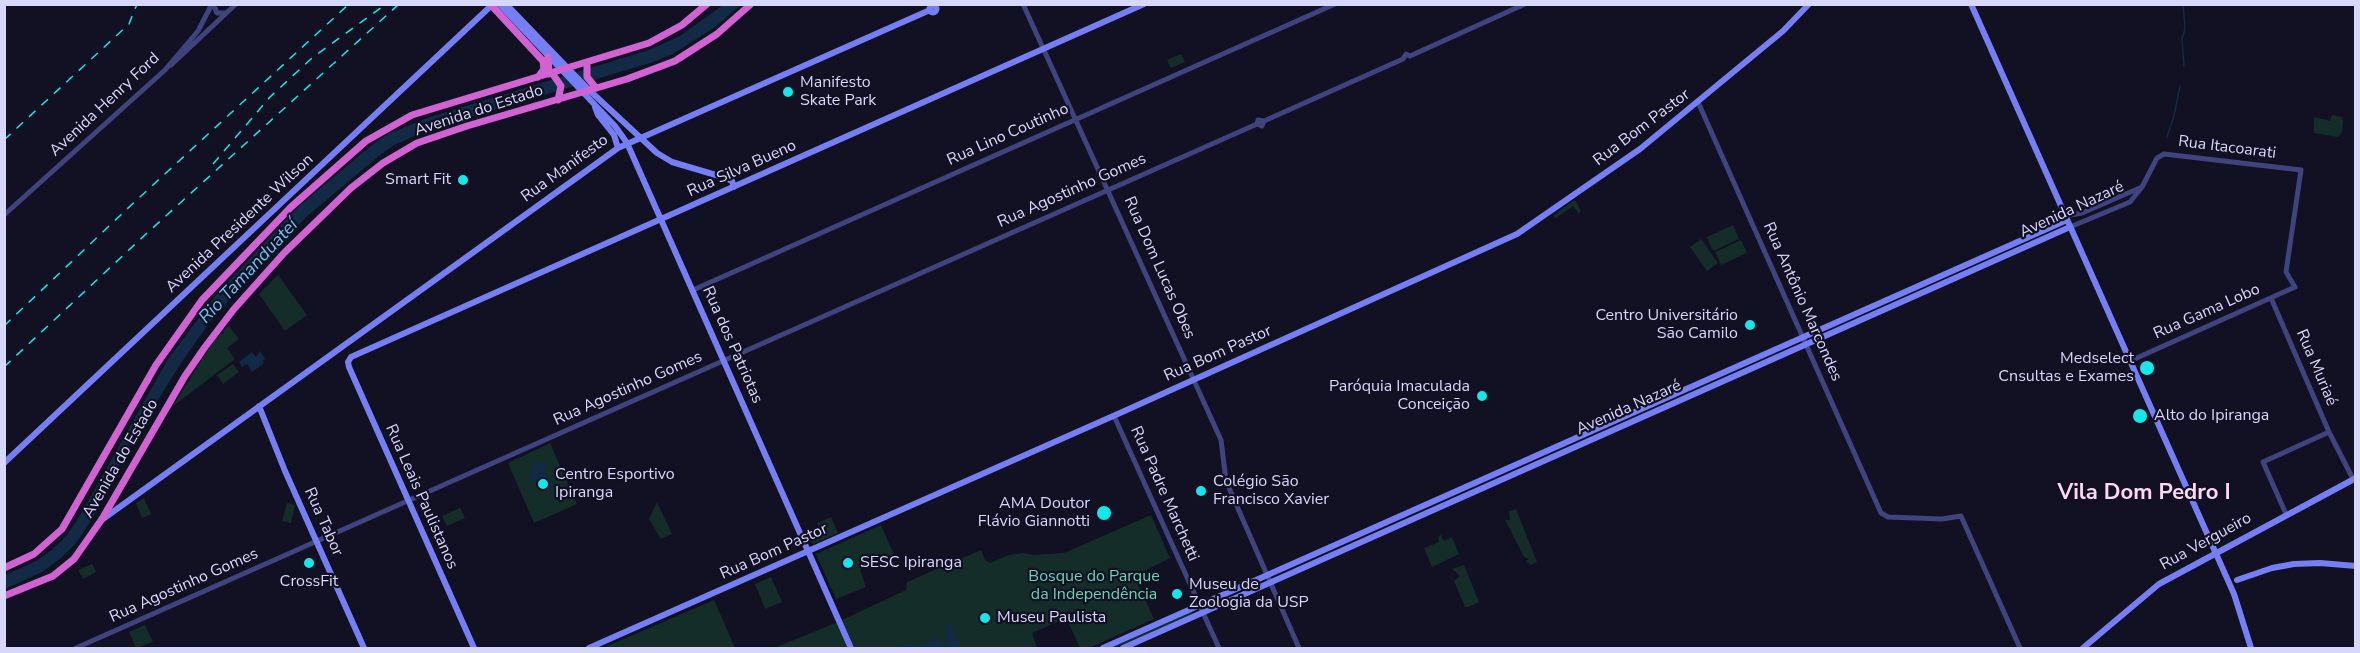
<!DOCTYPE html>
<meta charset="utf-8">
<style>
body{margin:0}
#map{position:relative;width:2360px;height:653px;overflow:hidden;background:#121023;font-family:"Nunito Sans",sans-serif}
canvas{display:block}
.frame{position:absolute;inset:0;border:6px solid #d7d6fb;pointer-events:none}
</style>
<div id="map">
<canvas width="2360" height="653"></canvas>
<div class="frame"></div>
</div>
<script>
const c = document.querySelector('canvas').getContext('2d');
c.lineJoin = 'round';
function fill(path, color) { c.fillStyle = color; c.fill(path, 'evenodd'); }
const shape = rows => new Path2D(rows.map(r => 'M' + r).join(''));
function stroke(path, color, width, dash) { c.strokeStyle = color; c.lineWidth = width; c.lineCap = dash ? 'butt' : 'round'; c.setLineDash(dash || []); c.stroke(path); }
function drawText(font, color, halo, rows, align = 'center') {
  c.font = font + ' "Nunito Sans",sans-serif'; c.lineWidth = 4.5; c.setLineDash([]); c.textBaseline = 'middle'; c.strokeStyle = halo; c.fillStyle = color; for (const [text, x, y, turn = 0] of rows) {
    c.save(); c.translate(x, y); c.rotate((+turn || 0) * Math.PI / 180); c.textAlign = isNaN(turn) ? turn : align; if (halo) c.strokeText(text, 0, 0); c.fillText(text, 0, 0); c.restore();
  }
}
fill(shape([
 [1181,54,1185,62,1171,68,1167,60],
 [2332,115,2341,117,2343,121,2342,132,2338,137,2314,133,2314,117,2330,121],
 [1573,201,1576,201,1581,211,1579,214,1573,206,1555,219,1554,215],
 [1733,225,1739,239,1713,251,1707,237],
 [1701,239,1718,263,1707,271,1690,247],
 [1741,240,1747,253,1721,265,1715,252],
 [278,275,307,315,285,331,259,294],
 [229,326,239,339,227,348,235,359,173,406,216,337,224,333,223,330],
 [233,364,239,372,223,384,217,375],
 [550,443,577,504,534,523,508,463],
 [144,498,151,514,142,518,136,503],
 [657,502,672,534,661,539,649,519],
 [287,503,295,505,291,523,282,521],
 [460,508,465,518,447,526,442,516],
 [1516,509,1537,562,1531,565,1526,561,1529,559,1524,557,1505,520,1510,520,1509,511],
 [1151,515,1170,558,1138,574,1135,578,1154,619,1089,648,1080,648,1066,618,1032,633,1037,648,855,648,842,620,906,590,907,582,981,550,985,560,990,563,1009,555,1023,553,1033,555,1064,553],
 [831,517,838,533,813,544,810,538,821,533,817,523],
 [881,525,894,555,860,570,866,587,836,599,816,554],
 [1441,535,1444,541,1452,537,1459,554,1432,567,1424,548,1439,542,1438,537],
 [92,564,96,572,83,579,78,570],
 [1464,565,1479,602,1468,607,1465,607,1454,581,1460,576,1452,569],
 [771,577,782,602,765,609,755,584],
 [714,600,735,648,603,648],
 [1191,611,1193,614,1115,648,1111,648],
 [838,622,849,648,774,648],
 [145,625,153,642,136,648,129,632]
]), '#142d29');
fill(shape([
 [723,5,741,5,715,27,673,54,653,62,431,129,394,145,380,155,305,218,211,320,179,366,125,454,91,521,76,543,61,558,42,572,5,589,5,575,36,561,53,549,67,535,81,514,168,359,216,295,296,209,372,145,388,134,427,118,649,50,680,36],
 [260,351,265,359,262,361,264,363,252,372,247,364,242,367,239,362,252,352,256,357],
 [539,461,546,465,545,476,553,482,552,488,548,491,537,488,531,478,532,466],
 [951,623,955,636,963,648,950,648,947,643,945,627],
 [939,637,944,648,903,648,907,642,916,648]
]), '#122a45');
stroke(shape([
 [2183,4,2185,29,2182,39,2184,66],
 [2167,137,2174,116,2180,86]
]), '#122a45', 1.5);
stroke(shape([
 [213,4,217,13,226,13],
 [1023,4,1221,440,1226,481,1299,648],
 [171,65,236,4],
 [1698,102,1881,513,1888,517,1942,519,1961,516,2020,648],
 [1257,124,1262,126,1264,121,1403,59,1406,54,1410,56,1525,4],
 [4,215,165,70,198,31,212,4],
 [2065,216,2082,213,2142,187],
 [2070,227,2130,202,2142,187,2157,158,2164,154,2301,170,2286,272,2295,287,2130,361],
 [693,290,1335,4],
 [2271,298,2329,432,2353,479],
 [1114,416,1219,648],
 [2286,514,2263,462,2329,432],
 [76,648,1257,124,1258,120,1264,121]
]), '#3f437e', 5);
stroke(shape([
 [499,4,615,126,627,143,851,648],
 [506,4,589,90,657,153,672,162,726,178,732,181,734,187],
 [1971,4,2234,594,2251,648],
 '929.5 9a3.5 3.5 0 1 1 7 0a3.5 3.5 0 1 1-7 0Z',
 [595,107,598,115,614,135,618,148],
 [259,406,285,471,364,648],
 [4,463,493,4],
 [103,519,618,148,930,10],
 [2237,580,2272,568,2294,564,2320,563,2356,566],
 [474,648,349,367,348,362,351,357,1144,4],
 [589,648,1120,413,1517,234,1640,149,1783,31,1809,4],
 [1103,648,2067,220],
 [1123,648,2070,227],
 [2083,648,2159,584,2356,478]
]), '#757ef3', 6);
stroke(shape([
 [492,6,543,61,544,69,538,77],
 [548,57,549,74],
 [587,63,587,77,596,88],
 [552,73,561,86,558,100],
 [4,568,34,554,62,529,156,365,202,300,291,207,366,141,412,115,649,43,682,25,707,4],
 [4,596,53,576,74,559,102,519,185,376,205,347,234,309,284,253,351,188,383,163,417,143,467,126,627,79,675,61,717,34,751,4]
]), '#d162d2', 7);
stroke(shape([
 [4,140,129,24,137,4],
 [213,164,270,97,312,58,386,4],
 [4,326,127,209,349,4],
 [4,367,146,234,399,4]
]), '#14e7e9', 1.5, [9, 8]);
for (const [x, y, r, color] of [
 [788,92,6,"#14e7e9"],
 [463,180,6,"#14e7e9"],
 [1750,325,6,"#14e7e9"],
 [2147,368,8,"#14e7e9"],
 [1482,396,6,"#14e7e9"],
 [2140,416,8,"#14e7e9"],
 [543,484,6,"#14e7e9"],
 [1201,491,6,"#14e7e9"],
 [1104,513,8,"#14e7e9"],
 [309,563,6,"#14e7e9"],
 [848,563,6,"#14e7e9"],
 [1177,594,6,"#14e7e9"],
 [985,618,6,"#14e7e9"]
]) { const dot = new Path2D(); dot.arc(x, y, r, 0, 2 * Math.PI); c.fillStyle = color; c.fill(dot); stroke(dot, '#121023', 2); }
drawText('16px', '#d7d6fb', '#121023', [
 ["Manifesto",800,83],
 ["Skate Park",800,101],
 ["Smart Fit",451,180,"right"],
 ["Centro Universitário",1738,316,"right"],
 ["São Camilo",1738,334,"right"],
 ["Medselect",2134,359,"right"],
 ["Cnsultas e Exames",2134,377,"right"],
 ["Paróquia Imaculada",1470,387,"right"],
 ["Conceição",1470,405,"right"],
 ["Alto do Ipiranga",2154,416],
 ["Centro Esportivo",555,475],
 ["Ipiranga",555,493],
 ["Colégio São",1213,482],
 ["Francisco Xavier",1213,500],
 ["AMA Doutor",1090,504,"right"],
 ["Flávio Giannotti",1090,522,"right"],
 ["SESC Ipiranga",860,563],
 ["CrossFit",309,582,"center"],
 ["Museu de",1189,585],
 ["Zoologia da USP",1189,603],
 ["Museu Paulista",997,618]
], 'left');
drawText('16px', '#d7d6fb', '#121023', [
 ["Avenida Henry Ford",105,105,-43],
 ["Avenida do Estado",479,111,-18],
 ["Rua Bom Pastor",1642,128,-37],
 ["Rua Lino Coutinho",1008,135,-24],
 ["Rua Itacoarati",2227,148,7],
 ["Rua Manifesto",565,169,-36],
 ["Rua Silva Bueno",742,169,-24],
 ["Rua Agostinho Gomes",1072,191,-24],
 ["Avenida Nazaré",2072,210,-25],
 ["Avenida Presidente Wilson",240,224,-43],
 ["Rua Dom Lucas Obes",1159,268,66],
 ["Rua Antônio Marcondes",1802,302,66],
 ["Rua Gama Lobo",2207,312,-24],
 ["Rua dos Patriotas",732,345,66],
 ["Rua Bom Pastor",1218,354,-24],
 ["Rua Muriaé",2316,368,67],
 ["Rua Agostinho Gomes",628,389,-24],
 ["Avenida Nazaré",1629,408,-24],
 ["Avenida do Estado",121,459,-60],
 ["Rua Padre Marchetti",1164,494,66],
 ["Rua Leais Paulistanos",421,497,66],
 ["Rua Tabor",323,522,66],
 ["Rua Vergueiro",2206,542,-29],
 ["Rua Bom Pastor",774,552,-24],
 ["Rua Agostinho Gomes",184,586,-24]
]);
drawText('16px', '#68d5b0', '#121023', [
 ["Bosque do Parque",1094,577],
 ["da Independência",1094,595]
]);
drawText('italic 18px', '#6dc1f2', '#121023', [
 ["Rio Tamanduateí",249,272,-47]
]);
drawText('bold 22px', '#fcd8f2', '#121023', [
 ["Vila Dom Pedro I",2144,494]
]);
</script>
